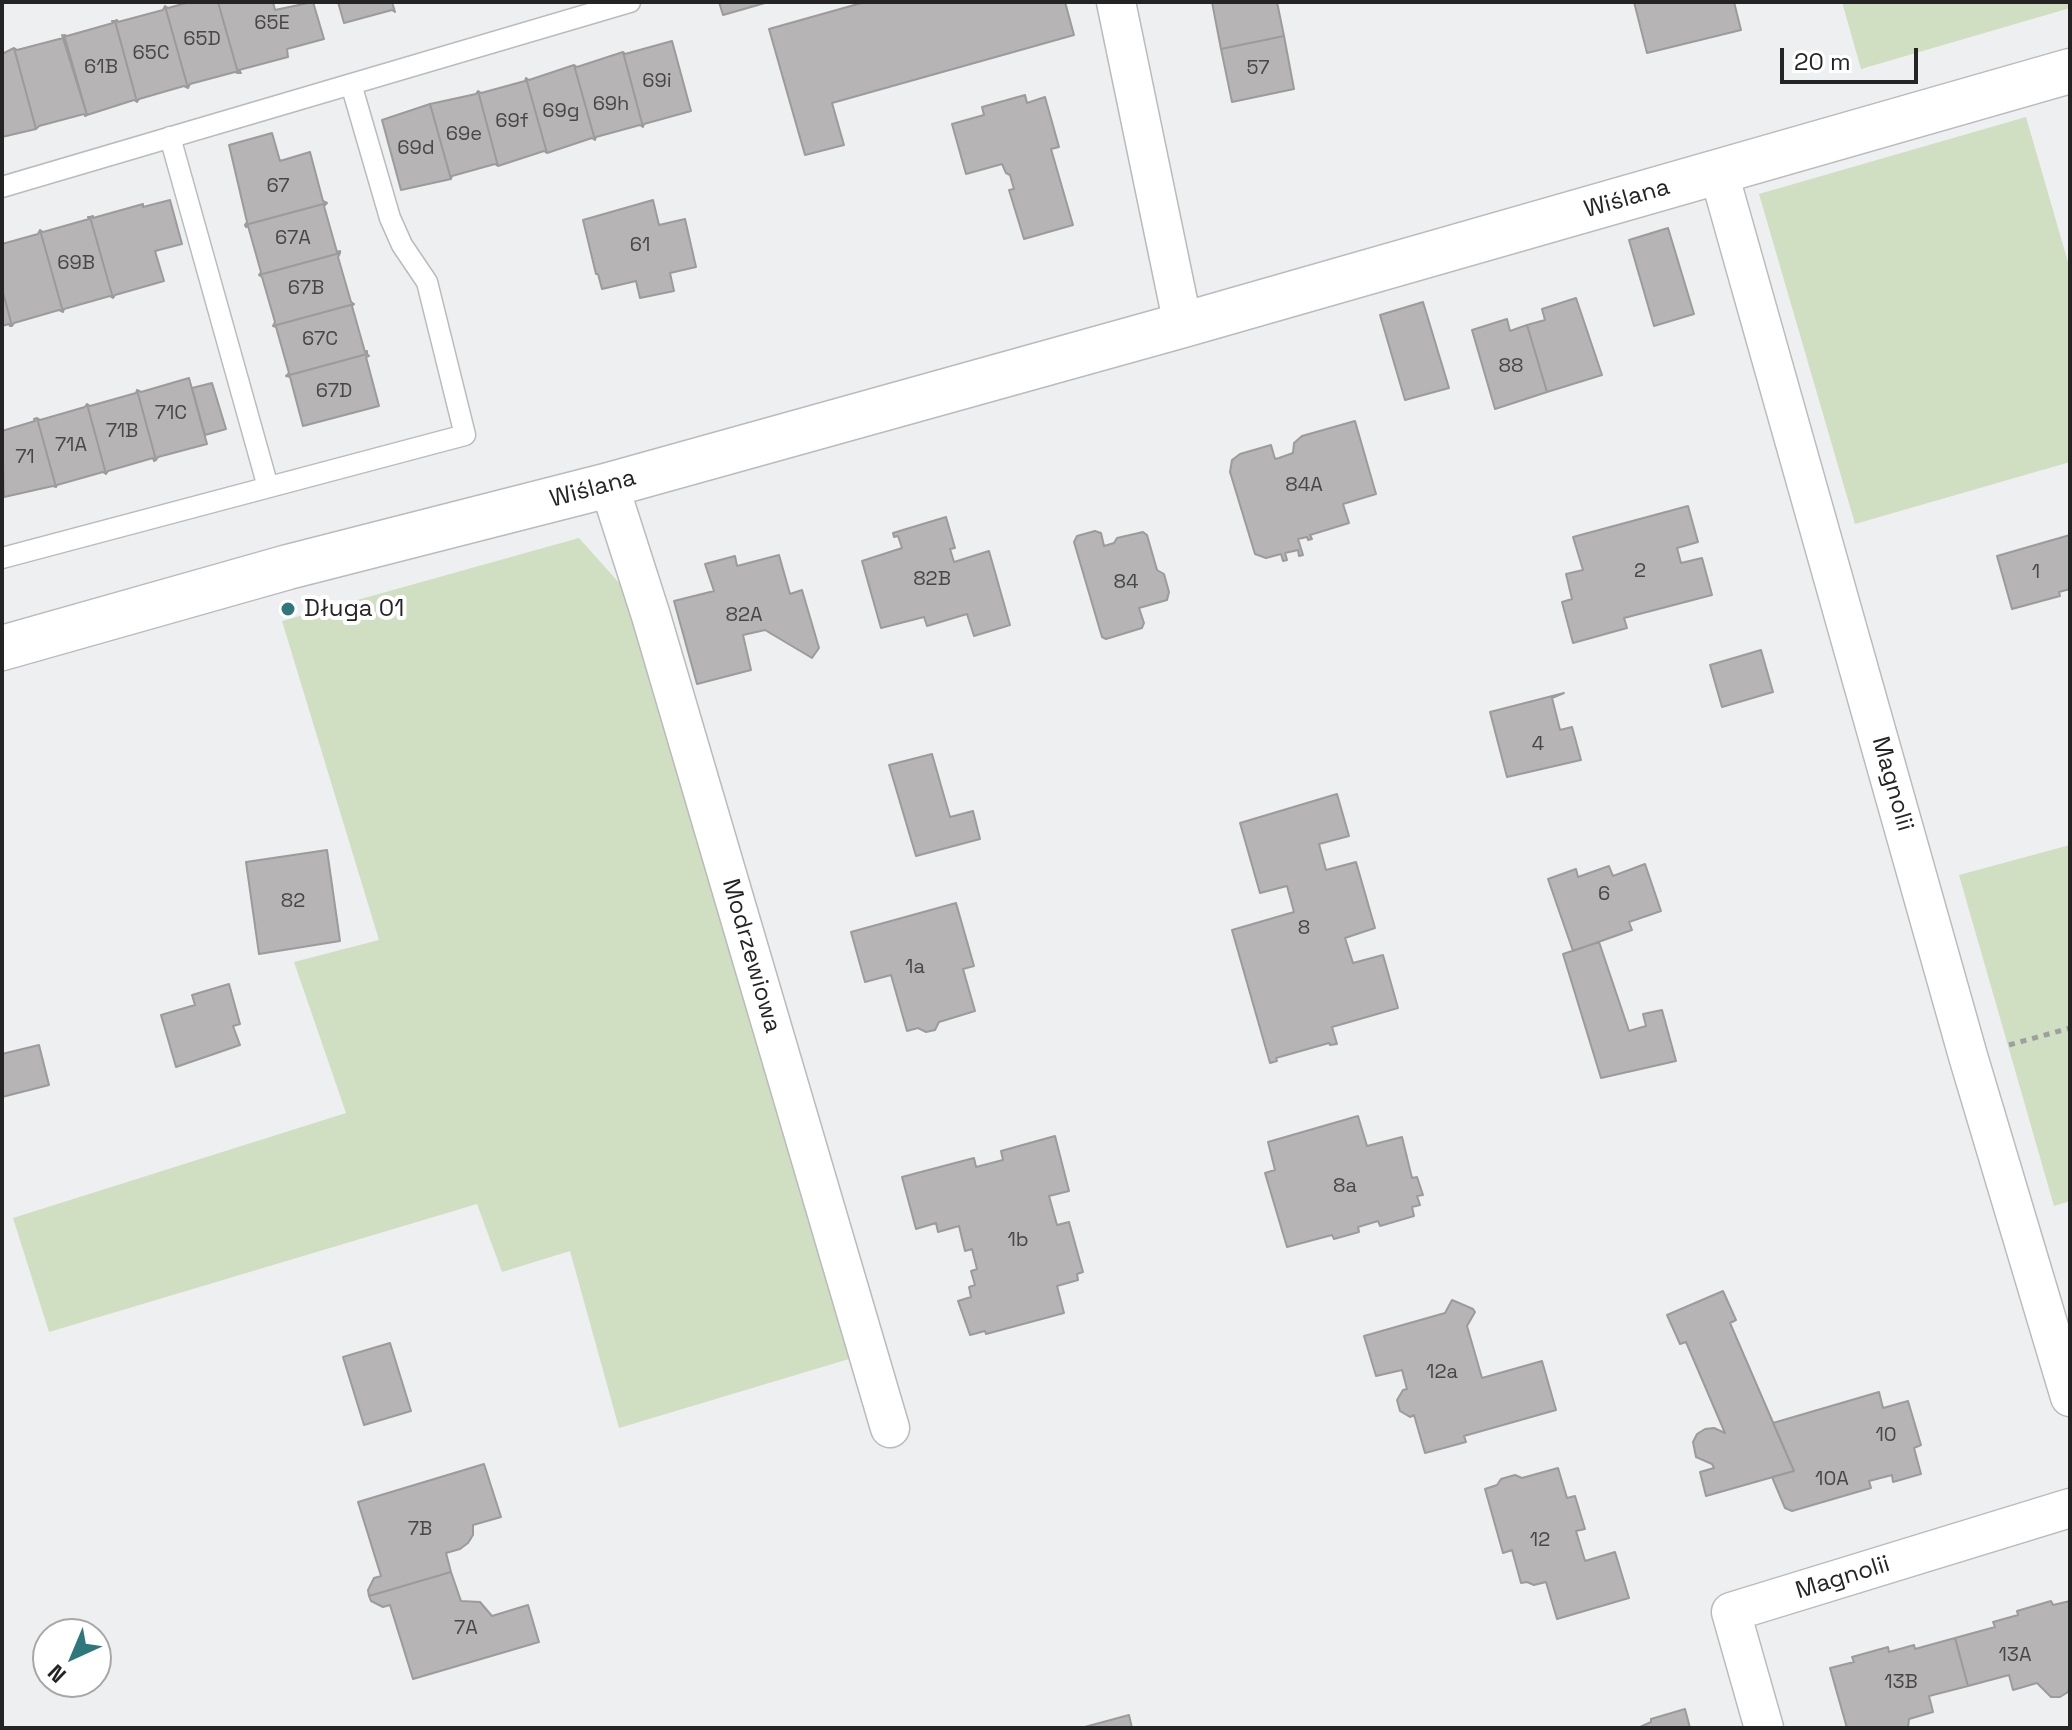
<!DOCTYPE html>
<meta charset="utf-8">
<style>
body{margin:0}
#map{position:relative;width:2072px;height:1730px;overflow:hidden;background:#eeeff1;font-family:"Space Grotesk",sans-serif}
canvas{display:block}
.frame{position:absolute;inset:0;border:4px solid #242425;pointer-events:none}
.north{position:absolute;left:32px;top:1618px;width:80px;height:80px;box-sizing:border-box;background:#fff;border:2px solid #a7a7a8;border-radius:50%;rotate:224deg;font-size:22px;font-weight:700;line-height:32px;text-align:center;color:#242425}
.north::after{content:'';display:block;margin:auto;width:28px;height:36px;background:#2e787d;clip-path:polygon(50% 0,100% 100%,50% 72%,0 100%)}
.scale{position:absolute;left:1780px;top:48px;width:138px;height:36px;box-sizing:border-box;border:4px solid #242425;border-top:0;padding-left:10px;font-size:24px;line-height:28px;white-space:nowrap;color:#242425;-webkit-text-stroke:6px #fff;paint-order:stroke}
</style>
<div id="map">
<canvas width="2072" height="1730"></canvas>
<div class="frame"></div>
<div class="north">N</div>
<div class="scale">20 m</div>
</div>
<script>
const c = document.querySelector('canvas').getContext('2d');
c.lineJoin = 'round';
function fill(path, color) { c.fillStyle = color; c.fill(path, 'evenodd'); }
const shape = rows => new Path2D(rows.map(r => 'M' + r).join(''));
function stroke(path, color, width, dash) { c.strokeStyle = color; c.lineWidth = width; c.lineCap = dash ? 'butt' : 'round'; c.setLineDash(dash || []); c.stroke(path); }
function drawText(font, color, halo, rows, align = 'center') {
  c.font = font + ' "Space Grotesk",sans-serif'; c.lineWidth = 8; c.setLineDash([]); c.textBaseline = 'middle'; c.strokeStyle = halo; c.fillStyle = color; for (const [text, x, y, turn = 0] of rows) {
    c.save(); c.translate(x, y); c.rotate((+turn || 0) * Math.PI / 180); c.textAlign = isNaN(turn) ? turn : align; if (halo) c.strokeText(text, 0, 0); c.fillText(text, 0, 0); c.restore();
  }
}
fill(shape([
 [1842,2,2070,2,2070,8,1861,69],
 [2026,117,2070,269,2070,462,1855,524,1759,194],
 [579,538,629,594,849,1359,619,1428,570,1251,502,1272,477,1204,49,1332,13,1218,346,1113,294,962,379,940,282,621],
 [2070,845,2070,1201,2054,1206,1959,875]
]), '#d0dec1');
const building = shape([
 [190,2,218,2,238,73,235,72,190,84,188,88,165,6,168,8,190,2],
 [218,2,273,2,275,10,313,2,324,39,287,49,288,57,239,70,241,73,238,73,218,2],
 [338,2,392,2,395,12,392,10,344,23,338,2],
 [719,2,765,2,765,3,723,15,719,2],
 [865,2,1065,2,1074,35,832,103,844,145,805,155,769,29,865,2],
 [1212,2,1277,2,1284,36,1221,49,1212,2],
 [1634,2,1734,2,1741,30,1647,53,1634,2],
 [165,6,188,88,184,86,139,99,137,102,115,21,117,20,118,22,163,10,165,6],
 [112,21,115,21,137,102,134,100,87,115,64,35,67,36,113,23,112,21],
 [62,35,87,115,85,116,84,114,39,126,36,129,14,48,17,50,63,38,62,35],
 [1284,36,1294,89,1232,102,1221,49,1284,36],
 [672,41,691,111,644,124,643,127,623,52,625,54,672,41],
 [14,48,36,129,2,137,2,54,14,48],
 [623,52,643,127,640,125,596,137,595,140,574,65,577,67,623,52],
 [574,65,595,140,592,138,547,153,526,78,529,80,574,65],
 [526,78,547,153,544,151,498,166,478,91,481,93,525,81,526,78],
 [478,91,498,166,495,164,452,176,451,179,430,104,476,94,478,91],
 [1025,95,1027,103,1045,97,1059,147,1051,149,1073,225,1024,239,1009,190,1014,189,1010,175,1006,173,1002,164,966,174,952,124,984,115,982,107,1025,95],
 [430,104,451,179,401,190,382,120,430,104],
 [272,133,280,161,310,152,323,201,327,203,245,225,247,222,229,145,272,133],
 [170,200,182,244,155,251,164,281,115,295,113,298,90,217,93,216,93,218,143,204,143,207,170,200],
 [653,200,659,225,685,219,696,267,670,273,674,291,640,298,636,281,602,289,598,274,596,274,583,220,653,200],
 [327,203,324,206,337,252,340,251,340,253,259,275,261,272,248,226,246,227,245,225,327,203],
 [88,217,90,217,113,298,110,296,64,309,63,312,40,230,43,232,89,219,88,217],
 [1668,228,1694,314,1654,326,1629,240,1668,228],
 [40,230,63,312,59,310,14,323,12,326,2,289,2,244,38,234,40,230],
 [340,253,338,257,351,302,354,304,273,326,275,322,262,277,259,275,340,253],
 [2,289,12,326,10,326,9,324,2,326,2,289],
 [1576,298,1602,375,1547,392,1527,325,1545,320,1542,309,1576,298],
 [1423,302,1449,388,1405,400,1380,315,1423,302],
 [354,304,352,306,365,352,367,351,367,354,286,376,289,373,276,327,273,326,354,304],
 [1507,319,1510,331,1527,325,1547,392,1495,409,1472,330,1507,319],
 [367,354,369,356,366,357,379,406,303,426,290,377,286,376,367,354],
 [189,378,207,444,158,457,156,460,137,390,141,392,189,378],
 [212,383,226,429,205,435,192,388,212,383],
 [137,390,156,460,154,461,153,458,108,471,106,474,87,404,90,406,136,393,137,390],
 [87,404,106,474,103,472,57,485,56,487,37,418,40,420,85,407,87,404],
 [37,418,56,487,53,486,4,497,2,431,35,421,34,419,37,418],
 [1355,421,1376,494,1343,504,1349,523,1310,535,1312,539,1308,540,1307,537,1298,539,1303,555,1299,556,1298,550,1285,553,1287,560,1283,561,1281,554,1266,558,1255,554,1230,472,1232,460,1240,454,1271,445,1275,459,1279,458,1293,453,1294,443,1302,436,1355,421],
 [1688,506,1698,542,1677,548,1681,563,1702,558,1712,595,1624,618,1627,628,1573,643,1562,602,1572,599,1566,574,1583,570,1573,537,1688,506],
 [946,517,955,548,950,549,954,562,989,551,1010,625,974,636,967,614,927,626,924,617,881,628,862,561,902,548,898,536,894,537,893,533,946,517],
 [1095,531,1101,533,1104,546,1114,543,1117,538,1143,532,1147,535,1157,570,1164,574,1169,592,1167,600,1139,608,1144,623,1142,628,1106,639,1102,637,1074,542,1077,536,1095,531],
 [2070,535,2070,589,2059,592,2060,596,2012,609,1997,556,2070,535],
 [779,555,790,594,802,590,819,648,812,658,765,630,743,635,751,670,697,684,674,601,714,591,705,564,735,556,737,566,779,555],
 [1761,650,1773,692,1722,707,1710,665,1761,650],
 [1564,693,1552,698,1560,730,1572,727,1581,760,1507,777,1490,712,1564,693],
 [932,754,950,817,973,811,980,839,916,856,889,765,932,754],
 [1337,794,1349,836,1319,844,1326,870,1356,862,1375,928,1345,938,1353,963,1383,955,1398,1008,1332,1027,1337,1044,1330,1045,1329,1043,1276,1058,1277,1061,1270,1063,1232,930,1294,912,1287,886,1260,893,1240,823,1337,794],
 [327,850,340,941,259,954,246,862,327,850],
 [1645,864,1661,911,1629,922,1632,930,1573,951,1548,879,1576,869,1578,877,1609,866,1613,876,1645,864],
 [956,903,974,966,963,969,975,1011,939,1022,935,1030,926,1032,918,1028,907,1031,891,975,865,982,851,932,956,903],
 [1599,942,1629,1031,1646,1026,1643,1014,1662,1010,1676,1061,1601,1078,1563,954,1599,942],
 [229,984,240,1024,233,1026,240,1045,176,1067,161,1015,195,1005,192,995,229,984],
 [39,1045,49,1085,2,1097,2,1054,39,1045],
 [1358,1116,1367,1146,1402,1137,1412,1178,1417,1177,1423,1195,1417,1196,1420,1205,1412,1207,1414,1216,1380,1226,1378,1221,1358,1227,1359,1232,1334,1239,1332,1235,1287,1247,1265,1173,1275,1170,1268,1142,1358,1116],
 [1055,1136,1069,1191,1049,1196,1057,1225,1069,1222,1083,1272,1077,1274,1078,1280,1057,1286,1064,1313,986,1334,985,1331,970,1335,958,1301,971,1297,969,1287,975,1285,971,1271,977,1269,972,1249,965,1251,959,1226,938,1232,936,1223,916,1229,902,1177,974,1158,976,1167,1003,1160,1001,1151,1055,1136],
 [1723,1291,1736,1320,1730,1323,1794,1471,1706,1496,1700,1472,1714,1468,1712,1464,1696,1457,1693,1442,1697,1434,1705,1429,1714,1428,1725,1433,1686,1342,1680,1344,1667,1315,1723,1291],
 [1452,1300,1473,1309,1475,1312,1467,1326,1482,1378,1542,1361,1556,1410,1464,1436,1466,1442,1425,1453,1414,1415,1410,1417,1400,1411,1397,1400,1403,1390,1407,1389,1402,1370,1376,1376,1364,1336,1445,1313,1452,1300],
 [390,1343,411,1411,364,1425,343,1357,390,1343],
 [1879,1392,1883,1408,1908,1401,1921,1445,1914,1448,1921,1474,1893,1482,1892,1475,1869,1481,1871,1488,1792,1511,1785,1508,1772,1477,1794,1471,1773,1423,1879,1392],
 [484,1464,501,1517,473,1525,473,1535,468,1543,460,1549,446,1553,451,1572,369,1596,368,1590,374,1578,381,1576,358,1502,484,1464],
 [1558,1468,1567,1498,1575,1496,1585,1529,1576,1531,1585,1561,1615,1552,1629,1598,1557,1619,1546,1582,1534,1585,1527,1582,1521,1583,1512,1550,1503,1553,1485,1489,1497,1485,1501,1479,1515,1475,1522,1478,1558,1468],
 [451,1572,461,1601,480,1602,492,1616,528,1605,539,1642,413,1679,390,1605,383,1607,371,1601,369,1596,451,1572],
 [2051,1601,2053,1605,2070,1601,2070,1688,2068,1692,2060,1697,2051,1697,2037,1683,2013,1690,2009,1675,1968,1686,1955,1638,1995,1627,1993,1622,2018,1615,2017,1611,2051,1601],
 [1955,1638,1968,1686,1929,1696,1933,1712,1909,1719,1908,1728,1847,1728,1830,1668,1854,1662,1852,1657,1888,1647,1889,1652,1914,1645,1915,1649,1955,1638],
 [1685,1709,1690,1728,1638,1728,1651,1722,1651,1719,1685,1709],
 [1129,1715,1132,1728,1081,1728,1129,1715]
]);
fill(building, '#b6b4b5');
stroke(building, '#9c9a9b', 2);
const service = shape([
 [170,137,268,487],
 [2,187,630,2],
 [2,558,465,435,427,282,402,245,390,218,351,84]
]);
const minor = shape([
 [1116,2,1183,325],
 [1718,170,1968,1056,2070,1397],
 [609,485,651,616,890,1428],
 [1764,1728,1731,1612,2070,1508]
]);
const secondary = shape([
 [2,648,288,567,609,485,1183,325,2070,71]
]);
stroke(service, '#babbbd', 23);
stroke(minor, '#babbbd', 41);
stroke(secondary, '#babbbd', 47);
stroke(shape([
 [2009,1045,2070,1028]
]), '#9e9fa0', 5, [6, 6]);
stroke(service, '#fff', 20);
stroke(minor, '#fff', 38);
stroke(secondary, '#fff', 44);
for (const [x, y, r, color] of [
 [288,609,8,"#2e787d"]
]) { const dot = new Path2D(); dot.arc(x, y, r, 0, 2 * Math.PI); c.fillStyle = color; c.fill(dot); stroke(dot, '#fff', 3); }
drawText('20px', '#484849', null, [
 ["65E",272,24],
 ["65D",202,40],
 ["65C",151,54],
 ["61B",101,68],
 ["57",1258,69],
 ["69i",657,82],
 ["69h",611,105],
 ["69g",561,112],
 ["69f",512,122],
 ["69e",464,135],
 ["69d",416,149],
 ["67",278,187],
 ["67A",293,239],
 ["61",640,246],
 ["69B",76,264],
 ["67B",306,289],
 ["67C",320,340],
 ["88",1511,367],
 ["67D",334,392],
 ["71C",171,414],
 ["71B",122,432],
 ["71A",71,446],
 ["71",25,458],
 ["84A",1304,486],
 ["2",1640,572],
 ["1",2036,573],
 ["82B",932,580],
 ["84",1126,583],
 ["82A",744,616],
 ["4",1538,745],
 ["6",1604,895],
 ["82",293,902],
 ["8",1304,929],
 ["1a",915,968],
 ["8a",1345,1187],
 ["1b",1018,1241],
 ["12a",1442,1373],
 ["10",1886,1436],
 ["10A",1832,1480],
 ["7B",420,1530],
 ["12",1540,1541],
 ["7A",466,1629],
 ["13A",2015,1656],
 ["13B",1901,1683]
]);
drawText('24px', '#242425', '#fff', [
 ["Wiślana",1627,199,-16],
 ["Wiślana",593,489,-15],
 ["Magnolii",1892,784,74],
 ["Modrzewiowa",751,956,74],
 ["Magnolii",1843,1578,-17]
]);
drawText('24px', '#242425', '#fff', [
 ["Długa 01",304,609]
], 'left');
</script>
